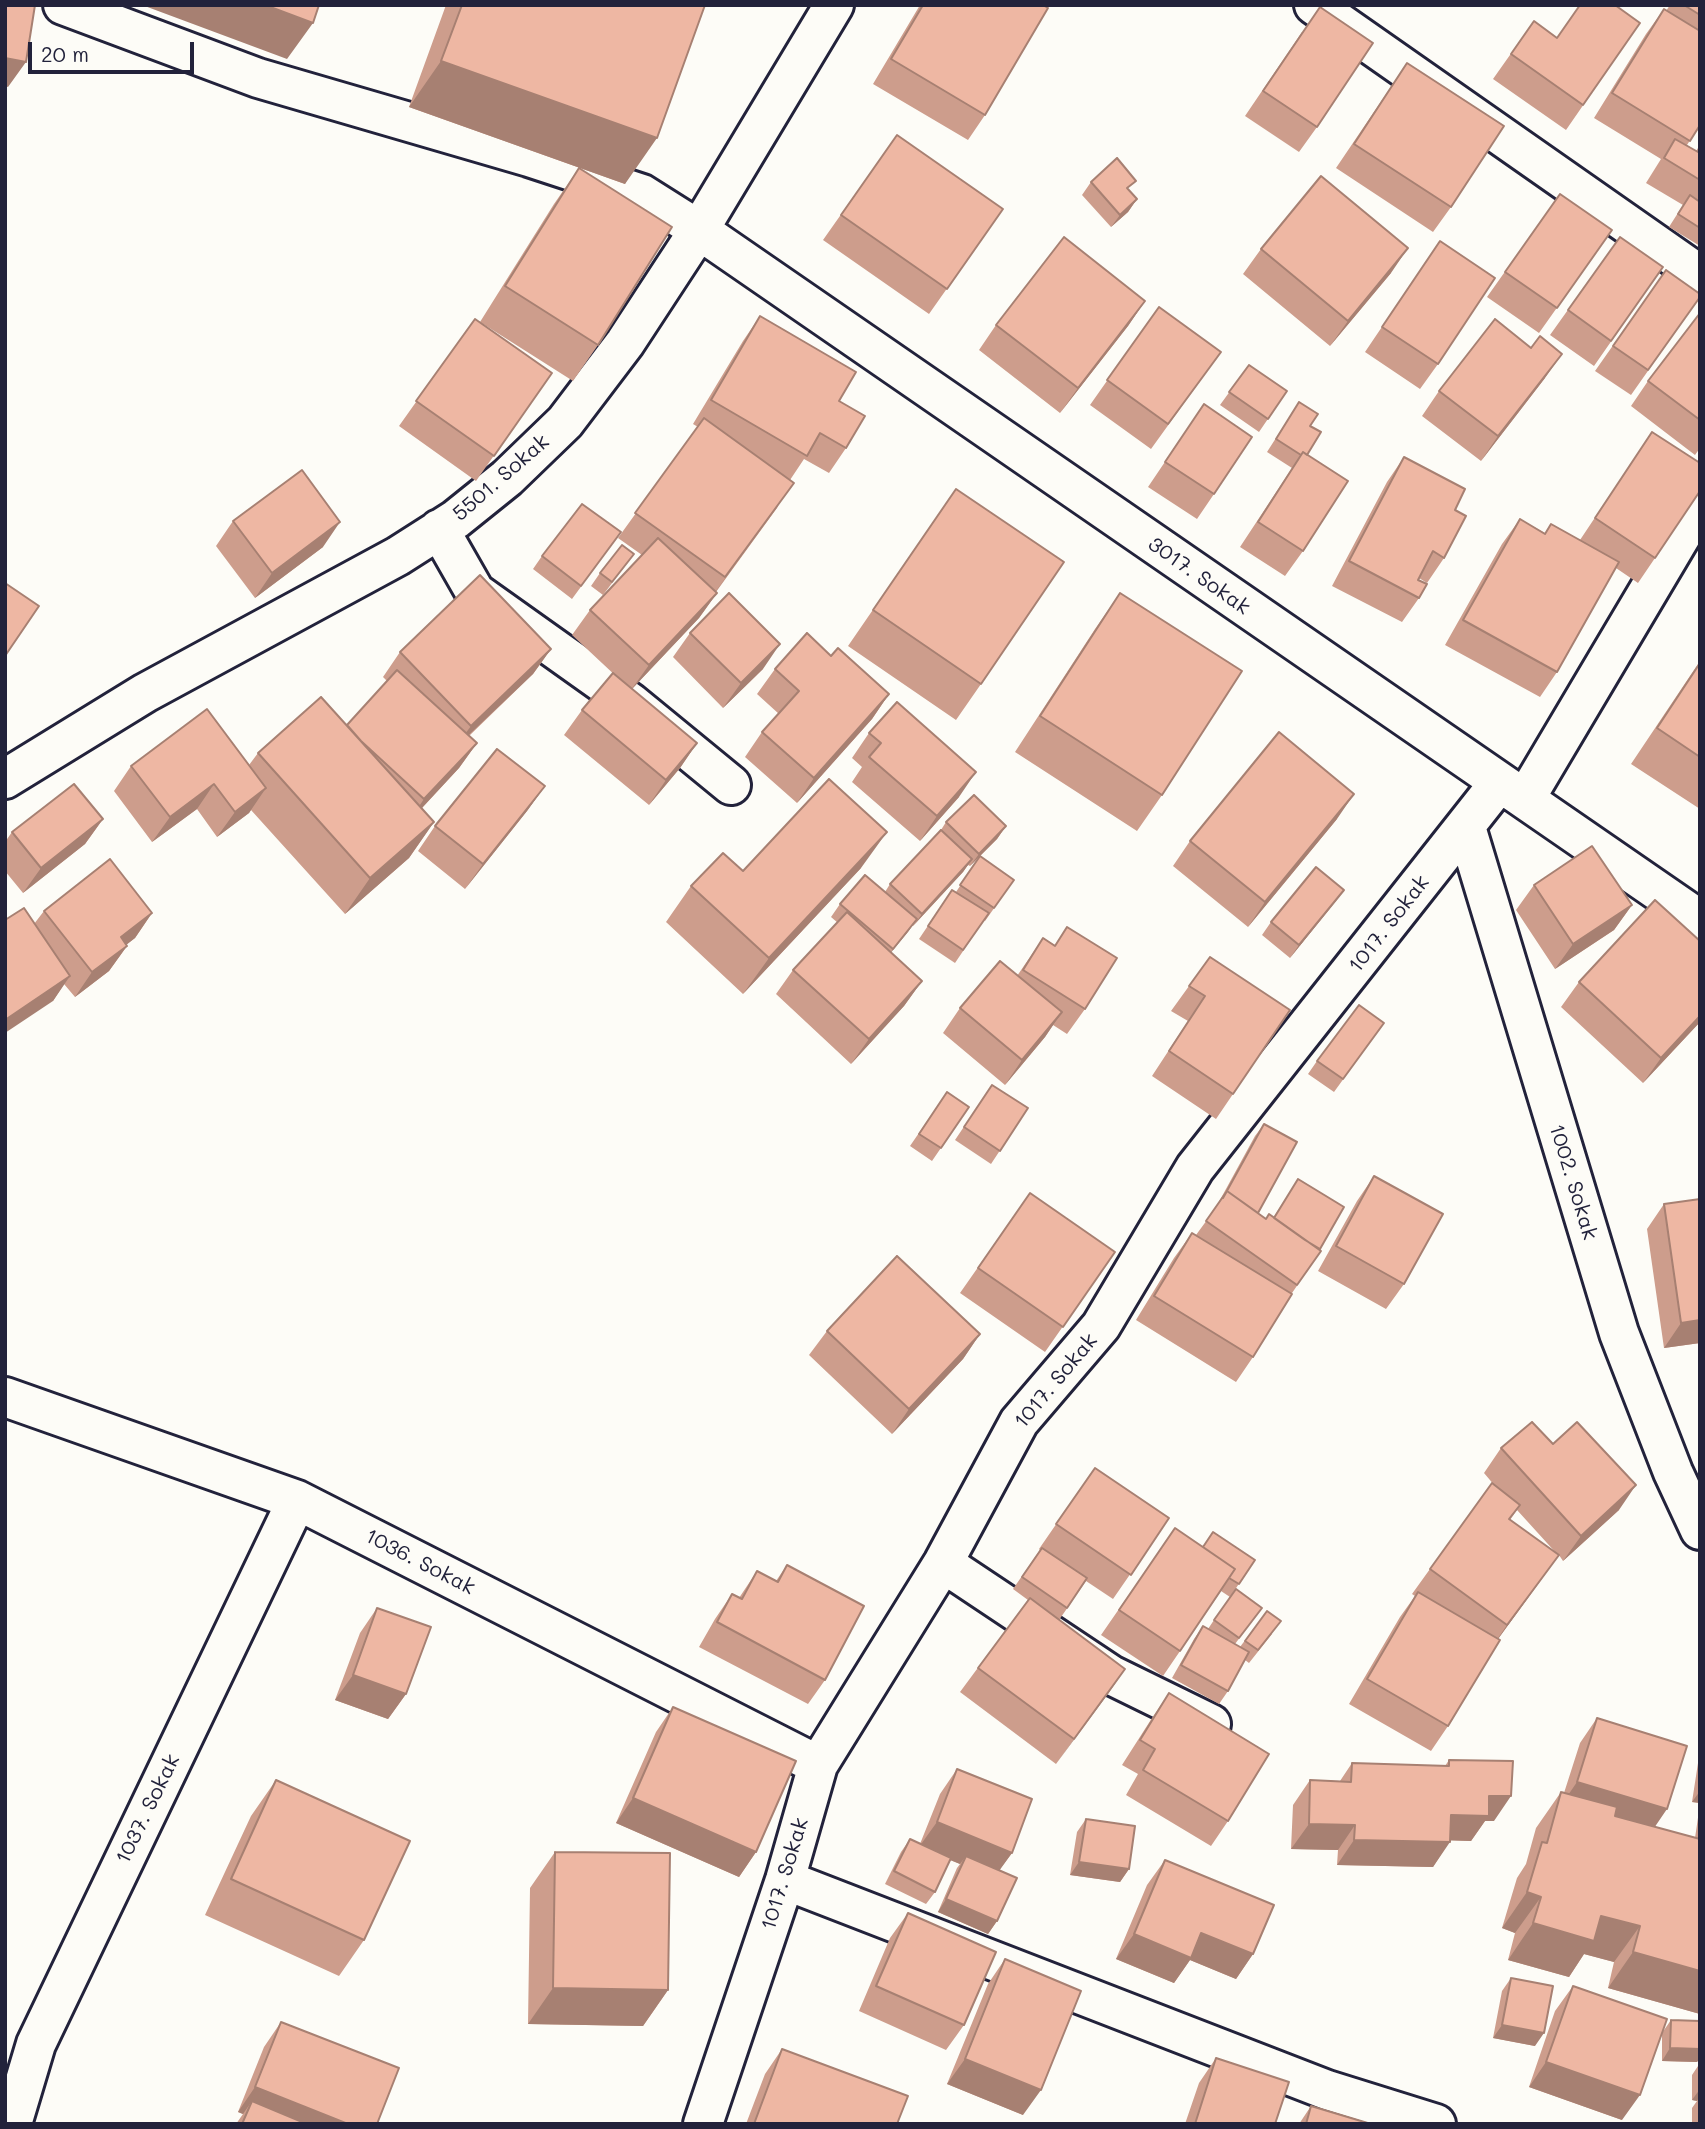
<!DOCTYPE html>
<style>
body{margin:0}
#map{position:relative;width:1705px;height:2129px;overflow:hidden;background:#fdfcf7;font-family:Mali,sans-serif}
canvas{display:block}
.frame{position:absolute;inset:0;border:7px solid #22223b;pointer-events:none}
.scale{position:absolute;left:28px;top:42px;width:166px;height:32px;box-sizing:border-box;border:4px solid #22223b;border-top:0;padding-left:9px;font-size:21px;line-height:24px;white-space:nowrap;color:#22223b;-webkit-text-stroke:5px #fdfcf7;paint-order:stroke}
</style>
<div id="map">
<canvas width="1705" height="2129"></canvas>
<div class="frame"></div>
<div class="scale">20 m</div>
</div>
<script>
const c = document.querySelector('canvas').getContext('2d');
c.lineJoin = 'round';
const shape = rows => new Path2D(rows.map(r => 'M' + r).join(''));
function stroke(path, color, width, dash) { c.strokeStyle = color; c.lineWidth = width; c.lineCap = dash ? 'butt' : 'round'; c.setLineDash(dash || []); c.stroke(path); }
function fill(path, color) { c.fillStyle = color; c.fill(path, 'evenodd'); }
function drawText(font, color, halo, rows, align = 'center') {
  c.font = font + ' Mali,sans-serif'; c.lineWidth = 7; c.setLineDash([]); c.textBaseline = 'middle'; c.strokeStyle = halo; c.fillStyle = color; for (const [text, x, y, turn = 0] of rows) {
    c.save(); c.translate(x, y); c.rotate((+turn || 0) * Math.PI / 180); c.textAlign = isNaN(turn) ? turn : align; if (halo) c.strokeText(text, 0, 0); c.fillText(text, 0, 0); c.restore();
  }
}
const minor = shape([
 [63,5,258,78,529,157,642,194,699,230,1700,920],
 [1314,5,1700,275],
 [439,529,475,592,631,703,731,785],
 [5,779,145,693,398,556,456,519,507,478,565,422,625,343,699,230,834,5],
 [1525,799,1700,504],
 [1466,827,1619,1333,1673,1472,1700,1530],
 [5,1397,297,1500,818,1765],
 [943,1563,1111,1675,1211,1724],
 [785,1880,1327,2090,1436,2124],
 [12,2124,36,2044,297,1500],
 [703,2124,785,1880,818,1765,943,1563,1019,1422,1101,1326,1195,1168,1499,783]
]);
stroke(minor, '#22223b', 44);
stroke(minor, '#fdfcf7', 38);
fill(shape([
 [446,5,705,5,625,184,409,107],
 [920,5,1043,5,985,115,968,140,873,84],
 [1670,5,1700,5,1700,125,1687,145,1696,151,1700,145,1700,246,1669,227,1683,205,1646,183,1661,159,1594,118,1646,34,1664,9,1666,11],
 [1534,21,1557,38,1640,23,1566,130,1493,79],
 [1302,32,1317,127,1299,152,1245,116],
 [1407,63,1451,207,1433,232,1336,168],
 [897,135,1003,209,929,314,823,240],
 [579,168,598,345,573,381,480,322,552,373,476,481,399,426,475,319,480,322,554,204],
 [1091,182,1129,190,1137,199,1128,212,1111,227,1082,195],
 [1560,194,1612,230,1539,333,1487,297],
 [1620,237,1663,267,1594,366,1550,335],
 [1440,241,1438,364,1420,389,1365,352],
 [1261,249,1391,273,1330,346,1243,274],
 [1666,270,1700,297,1631,395,1595,371],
 [1145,301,1128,326,1060,413,979,350,996,325],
 [1159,307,1221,352,1151,449,1090,405],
 [1700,313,1700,448,1695,455,1631,406,1648,381],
 [760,316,839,401,846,448,829,473,804,459,790,480,777,508,716,592,717,593,699,618,632,689,697,743,680,768,649,805,564,735,582,710,618,678,572,635,590,610,642,555,618,538,698,427,693,424,743,341],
 [1249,365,1287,391,1259,432,1220,405],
 [1545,378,1481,461,1422,416,1439,391],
 [1299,402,1310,426,1307,455,1303,551,1285,576,1240,547,1292,468,1267,452],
 [1204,404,1214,494,1197,519,1148,487],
 [1652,432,1655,558,1638,583,1616,568,1557,672,1540,697,1445,645,1502,544,1520,519,1545,533,1551,524,1580,540],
 [1404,457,1455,510,1444,558,1427,583,1419,578,1418,580,1419,598,1402,622,1332,586,1387,482],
 [956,489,981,684,956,720,848,646],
 [233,521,323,547,255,598,216,546],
 [621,532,572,599,533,569,542,556],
 [634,554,603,595,591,586,600,573],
 [1120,593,1162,795,1137,831,1015,752,1095,629],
 [690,633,763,669,723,708,673,657],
 [551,649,533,674,469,736,477,743,459,768,422,808,434,822,409,858,345,914,251,810,249,813,217,837,197,809,152,842,114,791,131,766,249,765,258,753,347,725,387,681,383,677,400,652],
 [831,656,889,694,872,719,797,803,745,757,762,732,779,714,757,694,775,669],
 [1700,661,1700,809,1631,764],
 [869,733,959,797,920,841,852,782,862,767,852,758],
 [545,786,527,811,465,889,418,851,435,826],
 [103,819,85,844,23,893,5,871,5,842,12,832],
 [1337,819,1248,927,1173,866,1190,841],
 [946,822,1006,826,997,839,970,866,968,865,963,872,913,926,912,926,891,952,922,981,904,1006,851,1064,776,994,793,970,838,923,831,917,840,904,885,892,890,884,941,830],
 [980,856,1014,880,985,921,984,920,955,963,919,939,952,890,956,892],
 [861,868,743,994,666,922,691,886,743,871],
 [1534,885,1632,905,1614,930,1555,969,1516,910],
 [1344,890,1335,902,1290,958,1262,935,1271,922],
 [44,911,152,913,135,938,126,945,127,946,109,971,75,997,64,984,53,1001,34,924],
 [1067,927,1085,1009,1067,1034,1053,1025,1045,1037,1005,1085,943,1033,960,1008,1017,976,1043,938,1055,945],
 [1700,941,1700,1022,1643,1083,1561,1007,1579,982],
 [1210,957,1233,1094,1216,1119,1152,1076,1188,1021,1171,1011],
 [1384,1023,1334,1092,1308,1074,1317,1061],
 [992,1085,1028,1108,991,1164,955,1140],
 [947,1092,969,1107,932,1161,910,1146],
 [1264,1124,1258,1213,1266,1219,1273,1218,1298,1179,1344,1207,1319,1250,1321,1251,1292,1293,1253,1357,1236,1382,1136,1320,1174,1258,1192,1233,1196,1235,1215,1209,1255,1136],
 [1374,1176,1404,1284,1386,1309,1318,1271,1357,1201],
 [1030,1193,1115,1252,1045,1352,960,1293],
 [1664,1204,1700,1343,1664,1348,1647,1229],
 [827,1331,980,1334,963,1359,892,1434,809,1355],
 [1553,1444,1619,1510,1563,1561,1559,1555,1498,1639,1448,1726,1431,1751,1349,1704,1400,1617,1415,1596,1412,1594,1430,1569,1495,1486,1484,1473,1501,1448],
 [1517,1510,1557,1554,1510,1520],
 [1095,1468,1169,1518,1113,1599,1086,1581,1059,1620,1125,1669,1056,1764,960,1692,1028,1600,1013,1589,1040,1550,1039,1549],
 [1175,1528,1203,1547,1255,1560,1230,1597,1221,1591,1163,1676,1101,1635],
 [787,1565,825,1680,808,1704,699,1647,715,1619,732,1594,739,1598,757,1571,776,1581],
 [377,1608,406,1694,388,1719,335,1700,360,1633],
 [1262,1608,1235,1644,1240,1647,1267,1611,1272,1634,1249,1663,1245,1660,1228,1691,1219,1704,1172,1678,1194,1639,1203,1626,1208,1629,1214,1620],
 [1169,1693,1228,1821,1211,1846,1126,1795,1138,1774,1122,1765,1152,1718],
 [673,1707,756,1852,739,1877,616,1823,656,1732],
 [1597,1718,1655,1827,1695,1838,1700,1804,1700,2014,1608,1988,1614,1962,1584,1954,1569,1977,1508,1960,1515,1933,1502,1928,1517,1878,1526,1864,1536,1828,1561,1792,1564,1793,1580,1743],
 [1449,1760,1494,1821,1485,1821,1471,1841,1450,1840,1433,1867,1337,1865,1338,1850,1291,1849,1293,1805,1310,1780,1340,1781,1352,1763,1445,1766],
 [1700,1760,1700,1803,1692,1802,1698,1763],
 [957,1769,1012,1853,999,1870,997,1921,988,1934,938,1912,957,1868,960,1864,950,1860,935,1892,926,1904,885,1884,901,1852,910,1839,920,1844,940,1794],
 [276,1780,364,1940,339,1976,205,1915,251,1816],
 [1086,1819,1129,1869,1120,1882,1070,1875,1077,1832],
 [555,1852,668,1990,643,2026,528,2024,530,1888],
 [1165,1860,1253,1954,1236,1979,1190,1960,1174,1983,1116,1959,1147,1885],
 [908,1913,964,2025,946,2050,859,2011,890,1938],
 [1005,1959,1023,2115,947,2084,988,1984],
 [1511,1978,1535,2046,1493,2038,1502,1991],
 [1573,1986,1622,2120,1529,2087,1555,2011],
 [1671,2020,1700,2021,1700,2058,1697,2062,1662,2061,1662,2033],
 [281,2022,377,2124,236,2124,243,2114,238,2112,264,2047],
 [782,2049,897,2124,746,2124,765,2074],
 [1216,2058,1275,2124,1185,2124,1199,2083],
 [1700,2063,1700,2124,1692,2124,1692,2108,1697,2101,1692,2100,1692,2075],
 [1311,2106,1371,2124,1299,2124]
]), '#cd9d8c');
fill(shape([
 [142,5,265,5,313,23,287,59],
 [5,58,26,62,8,87,5,86],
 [441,61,657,138,625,184,409,107],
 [1137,199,1128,212,1111,227,1120,215],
 [1408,248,1391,273,1330,346,1348,321],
 [1145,301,1128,326,1060,413,1078,388],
 [1562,354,1545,378,1481,461,1498,436],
 [794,483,709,601,717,593,699,618,631,690,649,665,708,602],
 [340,522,323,547,255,598,272,573],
 [780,644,763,669,723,708,741,683],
 [551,649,533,674,453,750,471,726],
 [889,694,872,719,797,803,814,778],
 [477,743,459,768,407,824,424,799],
 [697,743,680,768,649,805,666,780],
 [976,772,959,797,920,841,937,816],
 [214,784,197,809,152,842,170,817],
 [545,786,527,811,465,889,483,864],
 [266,788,249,813,217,837,235,812],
 [1354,794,1337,819,1248,927,1265,902],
 [103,819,85,844,23,893,41,868],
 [434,822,409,858,345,914,370,878],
 [1006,826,997,839,970,866,979,854],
 [887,832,861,868,743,994,769,958],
 [972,859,963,872,913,926,922,914],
 [1344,890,1335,902,1290,958,1299,945],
 [1632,905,1614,930,1555,969,1573,944],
 [152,913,135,938,104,962,121,937],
 [917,919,908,932,884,961,893,949],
 [127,946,109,971,75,997,92,972],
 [70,976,53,1001,5,1033,5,1020],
 [922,981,904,1006,851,1064,869,1039],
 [1062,1012,1045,1037,1005,1085,1022,1060],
 [1700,1016,1700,1022,1643,1083,1661,1058],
 [1700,1320,1700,1343,1664,1348,1681,1323],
 [980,1334,963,1359,892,1434,909,1409],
 [1636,1485,1619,1510,1563,1561,1581,1536],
 [1559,1555,1541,1580,1490,1650,1507,1625],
 [1125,1669,1108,1694,1056,1764,1074,1739],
 [353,1675,406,1694,388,1719,335,1700],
 [1577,1782,1667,1809,1650,1834,1560,1807],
 [1700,1791,1700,1803,1692,1802],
 [1489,1796,1511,1796,1494,1821,1485,1821,1471,1841,1433,1840,1451,1815],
 [633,1798,756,1852,739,1877,616,1823],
 [937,1822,1012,1853,994,1878,966,1856,960,1864,919,1847],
 [1309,1824,1355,1825,1338,1850,1291,1849],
 [1354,1840,1450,1842,1433,1867,1337,1865],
 [1079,1862,1129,1869,1120,1882,1070,1875],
 [1527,1892,1541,1897,1515,1933,1502,1928],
 [946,1899,997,1921,988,1934,938,1912],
 [1601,1916,1640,1926,1614,1962,1584,1954,1569,1977,1508,1960,1533,1923],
 [1201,1933,1253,1954,1236,1979,1190,1960,1174,1983,1116,1959,1134,1934],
 [1633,1952,1700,1971,1700,2014,1608,1988],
 [553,1988,668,1990,643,2026,528,2024],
 [1502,2025,1544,2033,1535,2046,1493,2038],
 [1670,2048,1700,2049,1700,2058,1697,2062,1662,2061],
 [965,2059,1041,2090,1023,2115,947,2084],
 [1546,2062,1640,2095,1622,2120,1529,2087],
 [255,2087,348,2124,267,2124,252,2101,243,2114,238,2112],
 [1700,2089,1700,2096,1697,2101,1692,2100]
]), '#a78072');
const building = shape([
 [5,5,35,5,26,62,5,58,5,5],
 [265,5,319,5,313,23,265,5],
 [462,5,705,5,657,138,441,61,462,5],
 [923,5,1043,5,1048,8,985,115,891,59,923,5],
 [1580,5,1615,5,1640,23,1583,105,1511,54,1534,21,1557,38,1580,5],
 [1684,5,1700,5,1700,15,1684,5],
 [1320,7,1373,43,1317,127,1263,91,1320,7],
 [1664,9,1700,31,1700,125,1690,141,1612,93,1664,9],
 [1407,63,1504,126,1451,207,1354,144,1407,63],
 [897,135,1003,209,947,289,841,215,897,135],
 [1675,139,1698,152,1700,149,1700,180,1664,158,1675,139],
 [1117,158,1136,181,1127,188,1137,199,1120,215,1091,182,1117,158],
 [579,168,672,227,598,345,505,286,579,168],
 [1321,176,1408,248,1348,321,1261,249,1321,176],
 [1560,194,1612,230,1557,308,1505,272,1560,194],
 [1690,195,1700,202,1700,228,1678,214,1690,195],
 [1064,237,1145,301,1078,388,996,325,1064,237],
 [1620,237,1663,267,1611,341,1568,310,1620,237],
 [1440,241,1495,278,1438,364,1382,327,1440,241],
 [1666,270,1700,294,1700,297,1648,370,1613,346,1666,270],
 [1159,307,1221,352,1168,424,1107,380,1159,307],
 [1700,313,1700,420,1648,381,1700,313],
 [760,316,856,372,839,401,865,416,846,448,820,433,807,456,711,400,760,316],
 [475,319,552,373,494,456,416,401,475,319],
 [1495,319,1531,348,1540,336,1562,354,1498,436,1439,391,1495,319],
 [1249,365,1287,391,1268,419,1229,392,1249,365],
 [1299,402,1318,414,1310,426,1321,432,1307,455,1303,452,1301,455,1276,439,1299,402],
 [1204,404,1252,437,1214,494,1165,462,1204,404],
 [704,418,794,483,725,577,635,513,704,418],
 [1652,432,1700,463,1700,491,1655,558,1595,518,1652,432],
 [1303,452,1348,481,1303,551,1258,522,1303,452],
 [1404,457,1465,489,1455,510,1466,516,1444,558,1433,551,1418,580,1427,584,1419,598,1349,561,1404,457],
 [302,470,340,522,272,573,233,521,302,470],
 [956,489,1064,562,981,684,873,610,956,489],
 [582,504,621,532,581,586,542,556,582,504],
 [1520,519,1545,534,1551,524,1619,562,1557,672,1463,620,1520,519],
 [658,538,717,593,649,665,590,610,658,538],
 [622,545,634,554,612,582,600,573,622,545],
 [480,575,551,649,471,726,400,652,480,575],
 [5,583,39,606,5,656,5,583],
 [729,593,780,644,741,683,690,633,729,593],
 [1120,593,1242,671,1162,795,1040,716,1120,593],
 [807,633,831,656,838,648,889,694,814,778,762,732,799,691,775,669,807,633],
 [1700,663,1700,757,1657,728,1700,663],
 [397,670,477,743,424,799,361,741,347,725,397,670],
 [613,673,697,743,666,780,582,710,613,673],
 [321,697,434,822,370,878,258,753,321,697],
 [897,702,976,772,937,816,869,757,881,743,869,733,897,702],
 [207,709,266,788,235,812,214,784,170,817,131,766,207,709],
 [1279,732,1354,794,1265,902,1190,841,1279,732],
 [497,749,545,786,483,864,435,826,497,749],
 [829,779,887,832,769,958,691,886,723,853,743,871,829,779],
 [74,784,103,819,41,868,12,832,74,784],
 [974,795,1006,826,979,854,946,822,974,795],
 [941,830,972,859,922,914,890,884,941,830],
 [1592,846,1632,905,1573,944,1534,885,1592,846],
 [980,856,1014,880,994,908,960,885,980,856],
 [110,859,152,913,121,937,127,946,92,972,44,911,110,859],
 [1316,867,1344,890,1299,945,1271,922,1316,867],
 [865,875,917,919,893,949,840,904,865,875],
 [952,890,989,913,963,950,928,926,952,890],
 [1655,900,1700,941,1700,1016,1661,1058,1579,982,1655,900],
 [24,908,70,976,5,1020,5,920,24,908],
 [847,912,922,981,869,1039,793,970,847,912],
 [1067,927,1117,958,1085,1009,1023,970,1043,938,1055,946,1067,927],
 [1210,957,1290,1010,1233,1094,1169,1051,1205,996,1189,986,1210,957],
 [1000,961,1062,1012,1022,1060,960,1008,1000,961],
 [1359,1005,1384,1023,1343,1079,1317,1061,1359,1005],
 [992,1085,1028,1108,1000,1151,964,1127,992,1085],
 [947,1092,969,1107,941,1148,919,1134,947,1092],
 [1264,1124,1297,1142,1258,1213,1227,1191,1223,1198,1264,1124],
 [1374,1176,1443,1214,1404,1284,1336,1246,1374,1176],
 [1298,1179,1344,1207,1320,1249,1305,1240,1274,1218,1298,1179],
 [1227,1191,1266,1219,1269,1214,1321,1251,1297,1285,1206,1221,1227,1191],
 [1030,1193,1115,1252,1063,1327,978,1268,1030,1193],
 [1700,1199,1700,1320,1681,1323,1664,1204,1700,1199],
 [1192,1233,1292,1294,1253,1357,1154,1296,1192,1233],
 [897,1256,980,1334,909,1409,827,1331,897,1256],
 [1532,1422,1553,1444,1577,1422,1636,1485,1581,1536,1501,1448,1532,1422],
 [1095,1468,1169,1518,1131,1575,1056,1524,1095,1468],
 [1492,1483,1520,1505,1509,1519,1559,1555,1507,1625,1430,1569,1492,1483],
 [1175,1528,1235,1569,1180,1651,1119,1610,1175,1528],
 [1213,1532,1255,1560,1239,1584,1229,1578,1235,1569,1203,1547,1213,1532],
 [1042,1548,1087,1578,1067,1608,1022,1577,1042,1548],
 [787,1565,864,1606,825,1680,717,1622,732,1594,742,1599,757,1571,778,1582,787,1565],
 [1236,1589,1262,1608,1239,1638,1214,1620,1236,1589],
 [1418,1592,1500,1640,1448,1726,1367,1679,1418,1592],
 [1030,1598,1125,1669,1074,1739,978,1668,1030,1598],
 [377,1608,431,1627,406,1694,353,1675,377,1608],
 [1267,1611,1281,1621,1258,1650,1245,1641,1267,1611],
 [1203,1626,1249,1652,1228,1691,1181,1665,1203,1626],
 [1169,1693,1269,1754,1228,1821,1143,1770,1155,1749,1140,1740,1169,1693],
 [673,1707,796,1761,756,1852,633,1798,673,1707],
 [1597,1718,1687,1746,1667,1809,1577,1782,1597,1718],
 [1449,1760,1513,1761,1511,1796,1489,1796,1489,1816,1451,1815,1450,1842,1354,1840,1355,1825,1309,1824,1310,1780,1351,1782,1352,1763,1449,1766,1449,1760],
 [957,1769,1032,1799,1012,1853,937,1822,957,1769],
 [276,1780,410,1841,364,1940,231,1879,276,1780],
 [1561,1792,1617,1807,1615,1816,1700,1839,1700,1971,1633,1952,1640,1926,1601,1916,1594,1941,1533,1923,1541,1897,1527,1892,1542,1842,1547,1843,1561,1792],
 [1086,1819,1135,1826,1129,1869,1079,1862,1086,1819],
 [910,1839,951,1858,935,1892,894,1871,910,1839],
 [555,1852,670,1853,668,1990,553,1988,555,1852],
 [966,1856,1017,1878,997,1921,946,1899,966,1856],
 [1165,1860,1274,1905,1253,1954,1201,1933,1191,1958,1134,1934,1165,1860],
 [908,1913,996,1952,964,2025,876,1986,908,1913],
 [1005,1959,1081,1991,1041,2090,965,2059,1005,1959],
 [1511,1978,1553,1986,1544,2033,1502,2025,1511,1978],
 [1573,1986,1667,2019,1640,2095,1546,2062,1573,1986],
 [1671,2020,1700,2021,1700,2049,1670,2048,1671,2020],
 [281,2022,399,2068,377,2124,348,2124,255,2087,281,2022],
 [782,2049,908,2096,897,2124,754,2124,782,2049],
 [1216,2058,1289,2082,1275,2124,1195,2124,1216,2058],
 [252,2101,307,2124,242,2124,252,2101],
 [1311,2106,1371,2124,1306,2124,1311,2106]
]);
fill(building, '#eeb7a3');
stroke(building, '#a78072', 2);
drawText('21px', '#22223b', '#fdfcf7', [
 ["5501. Sokak",501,478,-41],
 ["3017. Sokak",1199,576,35],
 ["1017. Sokak",1389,924,-52],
 ["1002. Sokak",1573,1182,73],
 ["1017. Sokak",1056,1381,-50],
 ["1036. Sokak",420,1562,27],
 ["1037. Sokak",148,1809,-64],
 ["1017. Sokak",785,1874,-73]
]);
</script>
